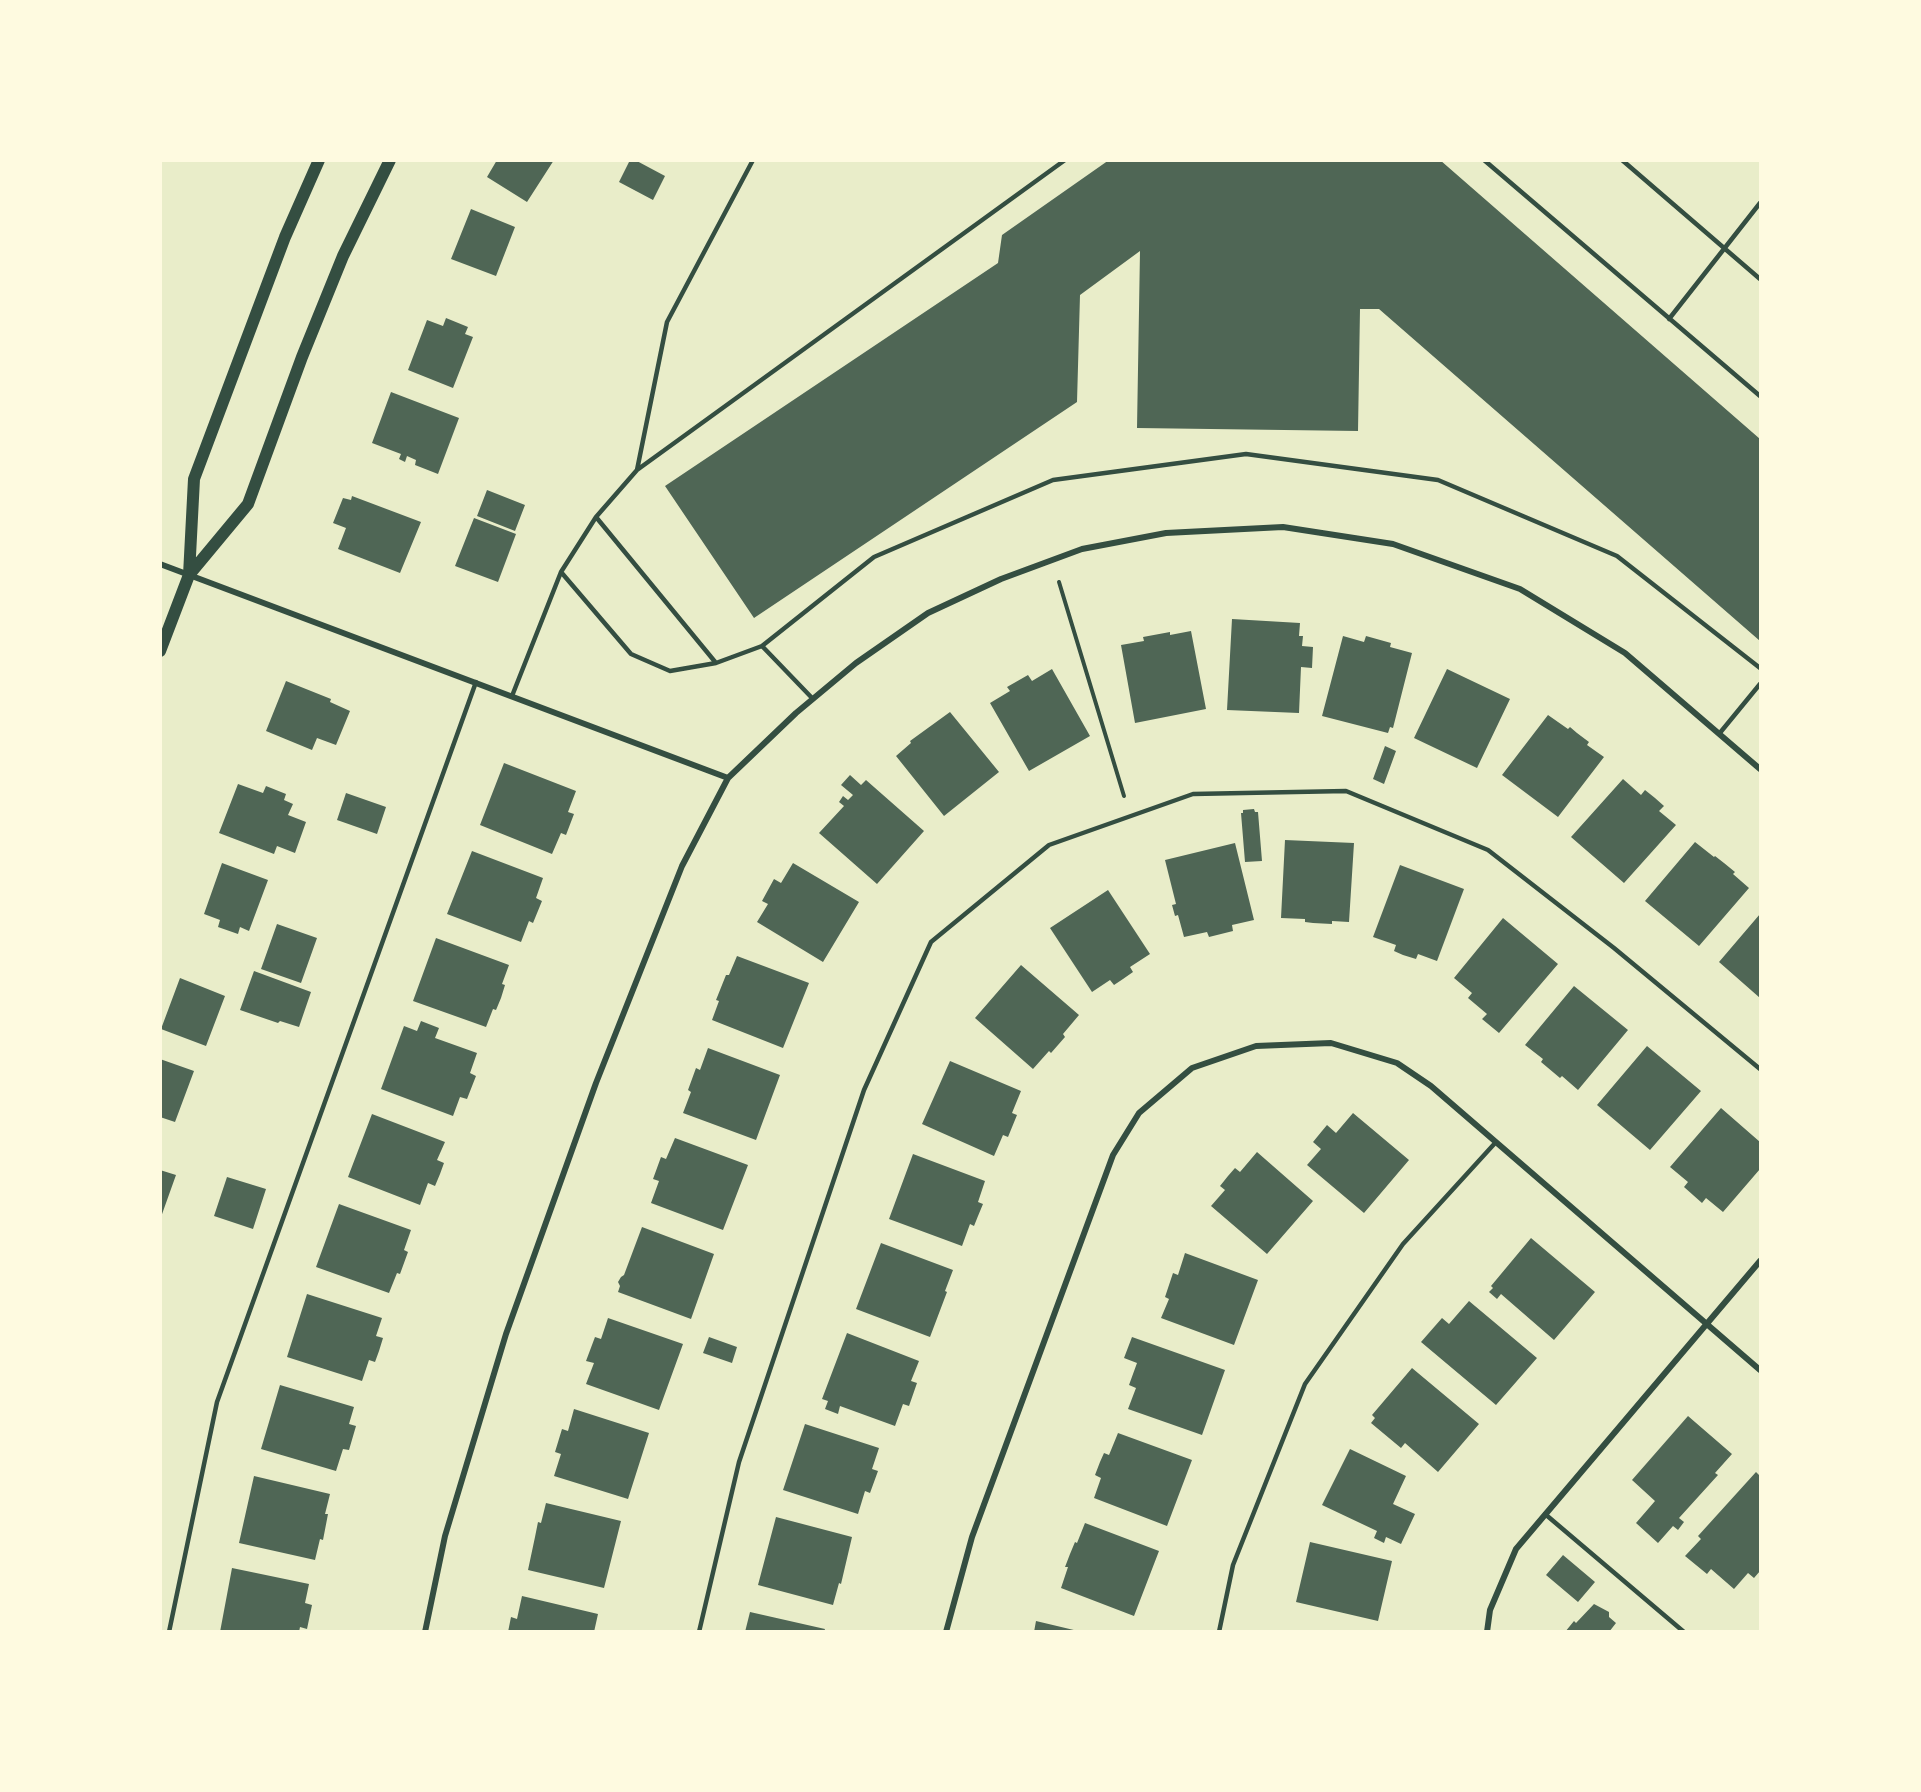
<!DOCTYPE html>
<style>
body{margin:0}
#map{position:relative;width:1921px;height:1792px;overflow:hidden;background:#e9edc9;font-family:"Golos Text",sans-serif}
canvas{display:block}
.frame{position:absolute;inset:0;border:162px solid #fefae0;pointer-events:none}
</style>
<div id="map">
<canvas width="1921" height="1792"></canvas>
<div class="frame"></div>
</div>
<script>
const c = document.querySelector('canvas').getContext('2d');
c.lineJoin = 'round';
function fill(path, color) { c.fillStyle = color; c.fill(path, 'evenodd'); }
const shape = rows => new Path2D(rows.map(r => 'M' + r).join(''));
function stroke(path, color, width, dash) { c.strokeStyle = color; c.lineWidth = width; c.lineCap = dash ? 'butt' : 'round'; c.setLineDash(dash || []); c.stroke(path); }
fill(shape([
 [497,160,554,160,527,202,487,177],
 [630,160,635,160,665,176,653,200,619,182],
 [1109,160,1440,160,1760,439,1760,641,1379,309,1360,309,1358,431,1137,428,1140,251,1080,295,1077,402,754,618,665,486,998,263,1002,235],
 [471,209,515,227,496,276,451,259],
 [446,318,468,327,465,334,473,337,453,388,408,370,427,320,443,326],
 [391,392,459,418,438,474,415,465,416,460,407,456,405,462,399,459,401,454,372,443],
 [487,490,525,505,515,531,477,516],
 [352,496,421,522,400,573,338,549,346,528,333,523,343,498,351,500],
 [474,518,516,534,498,582,455,566],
 [1232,619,1300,623,1299,636,1303,636,1302,646,1313,647,1312,668,1301,667,1299,713,1227,710],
 [1191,631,1206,709,1135,723,1121,645,1144,641,1143,637,1170,632,1170,635],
 [1343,636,1364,642,1366,636,1391,643,1390,647,1412,653,1393,728,1390,727,1388,733,1322,716],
 [1052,669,1090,736,1029,771,990,703,1010,691,1007,687,1028,675,1032,681],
 [1447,669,1510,699,1477,768,1414,738],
 [286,681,331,699,330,702,350,711,336,745,317,738,312,750,266,731],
 [950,712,999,772,944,816,896,756,911,743,910,741],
 [1548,715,1568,729,1570,727,1577,733,1589,742,1587,745,1604,757,1558,817,1502,775],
 [1385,746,1396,751,1384,784,1373,779],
 [504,763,576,791,568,812,574,814,566,835,561,833,552,854,480,825],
 [850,775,861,785,866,780,924,831,877,884,819,833,844,806,839,802,843,796,848,800,853,795,841,785],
 [1623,779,1641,795,1645,790,1655,798,1664,806,1659,811,1676,825,1624,883,1571,837],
 [238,784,263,793,266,786,286,794,284,800,293,804,288,815,306,822,295,853,277,846,274,854,219,833],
 [346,793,386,807,377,834,337,820],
 [1254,809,1255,812,1258,812,1262,861,1245,862,1241,813,1243,813,1243,810],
 [1285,840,1354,843,1349,922,1332,921,1332,924,1313,923,1305,922,1305,919,1281,918],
 [1695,842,1714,857,1715,856,1724,863,1735,872,1733,874,1749,888,1699,946,1645,901],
 [1235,843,1254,920,1232,925,1233,931,1209,937,1207,932,1184,937,1178,915,1175,916,1172,905,1176,904,1165,860],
 [472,851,543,878,536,898,542,901,533,923,529,921,521,942,447,914],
 [222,863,268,880,249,931,240,927,238,934,218,927,220,920,204,914],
 [793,863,859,902,823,962,757,922,768,904,762,901,774,879,781,883],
 [1400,865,1464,889,1437,961,1418,954,1416,959,1403,955,1394,951,1396,945,1373,937],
 [1108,890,1150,954,1130,967,1133,972,1123,979,1114,985,1110,980,1092,992,1050,928],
 [1760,914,1760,998,1719,962],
 [1503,918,1558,964,1499,1033,1482,1019,1487,1014,1468,998,1472,993,1454,978],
 [277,924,317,938,301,983,261,969],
 [436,938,509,965,502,984,505,985,501,998,496,1010,493,1009,486,1027,413,1001],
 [737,956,809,983,783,1048,712,1020,719,1001,716,1000,726,975,729,975],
 [1021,965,1079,1015,1063,1034,1065,1037,1051,1053,1049,1051,1033,1069,975,1018],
 [254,971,311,992,299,1027,280,1021,278,1023,240,1010],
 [180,978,225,996,206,1046,161,1029],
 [1574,986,1628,1030,1578,1090,1562,1076,1560,1078,1541,1062,1543,1059,1525,1045],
 [421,1021,439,1028,435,1038,477,1053,470,1073,476,1076,467,1099,460,1097,453,1116,381,1089,404,1026,417,1031],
 [1647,1046,1701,1091,1650,1150,1597,1105],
 [708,1048,780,1075,756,1140,683,1113,691,1092,688,1090,696,1068,700,1070],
 [160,1059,194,1071,175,1122,160,1117],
 [950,1061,1021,1091,1012,1113,1017,1115,1008,1137,1003,1135,994,1156,922,1124],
 [1721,1108,1760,1142,1760,1169,1723,1212,1706,1198,1702,1203,1684,1187,1688,1182,1670,1167],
 [1353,1113,1409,1160,1364,1213,1307,1165,1321,1149,1313,1142,1322,1131,1327,1125,1336,1133],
 [372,1114,445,1142,437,1160,444,1163,440,1174,435,1186,428,1183,420,1205,348,1177],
 [675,1138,748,1165,723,1230,651,1203,659,1181,653,1179,661,1157,666,1159],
 [1257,1152,1313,1201,1267,1254,1211,1206,1225,1190,1220,1186,1228,1176,1235,1168,1240,1172],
 [913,1154,985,1181,978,1202,983,1204,978,1216,974,1226,970,1224,962,1246,889,1219],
 [160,1170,176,1175,161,1217,160,1217],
 [227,1177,266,1189,253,1229,214,1216],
 [339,1204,411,1230,404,1250,408,1252,400,1274,397,1273,389,1293,316,1267],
 [642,1227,714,1254,691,1319,618,1292,620,1286,618,1282,621,1277,624,1275],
 [1531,1238,1595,1292,1554,1340,1501,1294,1497,1299,1489,1292,1493,1288,1491,1286],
 [881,1243,953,1270,945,1291,947,1292,930,1337,856,1309],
 [1185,1253,1258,1280,1234,1345,1161,1318,1169,1299,1165,1297,1173,1273,1178,1275],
 [307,1294,382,1318,376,1336,383,1338,379,1351,375,1362,369,1360,362,1381,287,1357],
 [1469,1301,1537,1358,1496,1405,1421,1342,1442,1318,1449,1324],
 [608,1318,683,1344,659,1410,586,1384,594,1363,586,1361,595,1337,601,1339],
 [847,1333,919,1361,911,1381,917,1383,909,1406,903,1404,895,1426,840,1406,838,1414,825,1409,828,1401,822,1399],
 [709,1337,737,1347,732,1363,703,1353],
 [1132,1337,1225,1370,1202,1435,1128,1409,1136,1388,1129,1385,1137,1363,1124,1358],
 [1412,1368,1479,1424,1438,1472,1405,1443,1401,1448,1371,1423,1375,1418,1372,1415],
 [280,1385,354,1407,349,1424,356,1426,349,1450,343,1449,336,1471,261,1449],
 [574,1409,649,1433,628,1499,554,1476,561,1454,555,1452,562,1429,568,1431],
 [1688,1416,1732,1454,1715,1473,1718,1475,1679,1518,1684,1522,1678,1530,1673,1526,1658,1543,1636,1523,1655,1501,1632,1480],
 [805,1424,879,1448,872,1469,878,1471,870,1493,865,1491,858,1514,783,1490],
 [1118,1433,1192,1460,1167,1526,1094,1498,1101,1478,1095,1475,1100,1462,1104,1453,1109,1455],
 [1350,1449,1406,1476,1393,1504,1415,1514,1401,1544,1386,1537,1384,1543,1374,1538,1377,1531,1322,1505],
 [1756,1472,1760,1476,1760,1559,1759,1561,1760,1571,1754,1578,1748,1573,1734,1589,1711,1569,1707,1574,1685,1556,1701,1539,1698,1536],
 [254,1476,330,1494,325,1514,328,1514,323,1540,320,1539,315,1560,239,1543],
 [546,1503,621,1521,604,1588,528,1570,535,1537,538,1522,541,1523],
 [776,1517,852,1537,841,1584,839,1583,833,1605,758,1585],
 [1085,1523,1159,1551,1134,1616,1061,1588,1068,1567,1065,1567,1070,1554,1075,1542,1077,1543],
 [1310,1542,1392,1561,1378,1621,1296,1602],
 [1563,1555,1595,1582,1578,1602,1546,1575],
 [232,1568,309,1584,305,1603,312,1605,307,1629,300,1627,299,1632,220,1632],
 [522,1596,598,1614,594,1632,508,1632,511,1617,517,1619],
 [1594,1604,1609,1612,1609,1617,1616,1623,1609,1632,1565,1632,1574,1621,1576,1623],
 [750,1612,825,1629,824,1632,745,1632],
 [1036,1621,1078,1631,1078,1632,1034,1632]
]), '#4f6655');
stroke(shape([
 [1059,582,1124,796]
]), '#344e41', 4);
stroke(shape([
 [1484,160,1760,396],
 [1622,160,1760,279],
 [1669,319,1760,203],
 [637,470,667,322,753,160],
 [596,517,716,663,762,646,813,699],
 [561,572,631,654,670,671,716,663],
 [762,646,874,557,1053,480,1246,454,1438,480,1617,556,1760,668],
 [512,696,561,572,596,517,637,470,1065,160],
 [1719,734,1760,684],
 [1545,1514,1684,1632],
 [169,1632,217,1402,476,682],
 [699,1632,739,1462,864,1090,931,942,1049,845,1193,794,1346,791,1488,850,1614,948,1760,1069],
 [1219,1632,1233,1565,1305,1384,1403,1244,1496,1142]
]), '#344e41', 4.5);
stroke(shape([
 [160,564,728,778],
 [425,1632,445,1536,506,1334,596,1083,682,866,728,778,796,713,856,663,928,613,1001,579,1082,549,1166,533,1283,527,1393,544,1520,589,1625,653,1760,769],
 [946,1632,972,1537,1113,1155,1139,1113,1192,1068,1256,1046,1331,1043,1397,1063,1431,1086,1760,1370],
 [1487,1632,1490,1610,1516,1549,1760,1261]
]), '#344e41', 6);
stroke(shape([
 [189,575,248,504,302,357,343,256,390,160],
 [160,651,189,575,194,479,285,237,319,160]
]), '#344e41', 12);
</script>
